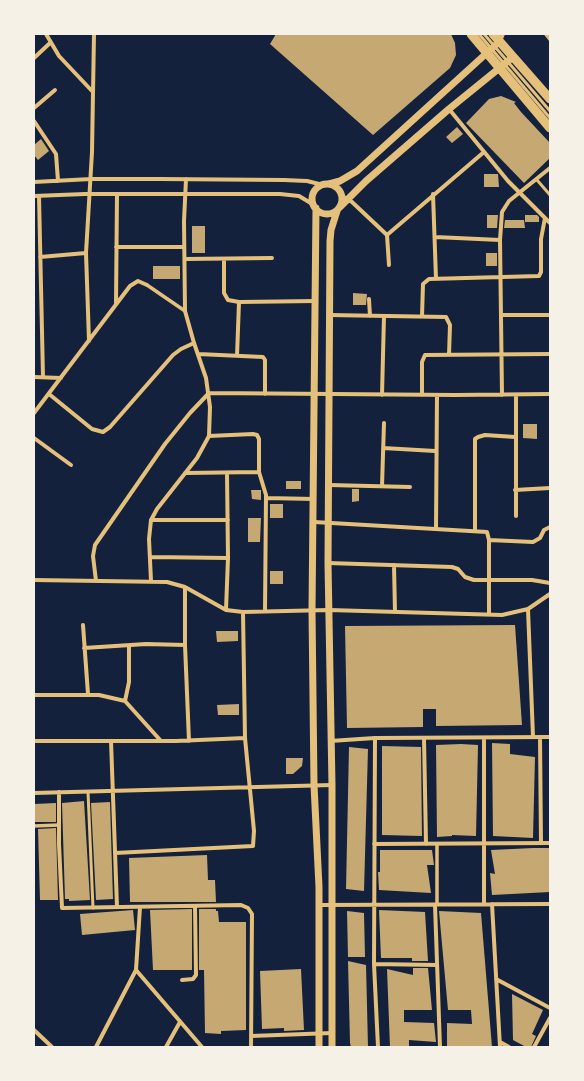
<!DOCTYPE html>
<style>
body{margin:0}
#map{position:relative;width:584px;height:1081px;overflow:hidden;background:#14213d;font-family:Overpass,sans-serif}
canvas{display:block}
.frame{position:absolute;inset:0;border:35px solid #f6f1e7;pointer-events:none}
</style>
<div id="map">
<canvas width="584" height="1081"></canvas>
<div class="frame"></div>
</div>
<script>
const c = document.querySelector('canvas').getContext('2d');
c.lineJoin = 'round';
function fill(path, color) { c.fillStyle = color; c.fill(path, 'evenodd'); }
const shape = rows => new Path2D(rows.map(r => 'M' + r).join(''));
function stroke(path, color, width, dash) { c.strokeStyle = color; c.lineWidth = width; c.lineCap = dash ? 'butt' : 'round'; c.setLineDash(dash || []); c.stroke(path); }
fill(shape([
 [276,34,451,34,455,43,456,55,450,68,373,135,270,44],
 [501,96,516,102,514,103,521,112,550,143,550,158,524,183,466,123,489,99],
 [457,127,463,134,452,143,446,137],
 [41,139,49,151,38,160,34,155,34,145],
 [484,174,498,174,499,187,484,187],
 [487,215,498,215,497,228,487,228],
 [525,215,537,215,539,217,539,222,525,222],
 [505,220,524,220,525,228,504,228],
 [192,226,205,226,205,253,192,253],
 [486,253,497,253,497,266,486,266],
 [153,266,180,266,180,279,153,279],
 [353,293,367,294,366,305,353,305],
 [523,424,537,424,537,439,523,438],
 [286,481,301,481,301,489,286,489],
 [352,489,359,489,359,501,352,502],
 [251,490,261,490,261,500,252,499],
 [270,504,283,504,283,518,270,518],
 [248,518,261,518,260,542,248,542],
 [270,571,283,571,283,584,270,584],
 [515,625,522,725,436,726,436,709,423,709,423,727,347,728,345,626],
 [216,631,238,631,238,641,217,642],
 [239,704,239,715,218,715,217,705],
 [492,743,510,744,510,754,535,757,533,838,493,836],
 [461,744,478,745,476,836,452,835,452,836,437,837,436,745],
 [382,746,421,747,422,836,382,835],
 [349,747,368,749,364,891,346,889],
 [286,758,303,758,302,766,293,774,286,774],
 [84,801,90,900,69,901,69,899,65,899,62,803],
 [110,802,113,899,96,900,91,803],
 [56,803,56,822,34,822,34,804],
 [56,828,58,900,40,900,38,829],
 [533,848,550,848,550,892,492,895,490,873,495,874,491,850],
 [380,850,432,850,434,865,427,865,431,893,379,890,378,872,380,872],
 [207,855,208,880,215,880,216,902,130,902,129,858],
 [192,909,192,970,153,970,150,910],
 [199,909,216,909,216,911,218,911,219,922,246,922,246,1030,221,1031,221,1034,205,1033,204,970,199,970],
 [133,910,135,930,82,935,80,914],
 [379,910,425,912,428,961,412,961,412,958,381,958],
 [347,911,364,913,365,957,348,957],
 [439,911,481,913,492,1047,447,1047,447,1023,472,1024,471,1010,448,1010],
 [348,961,366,965,368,1047,351,1047,350,1043],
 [413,968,428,968,432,1010,404,1010,404,1022,434,1023,436,1042,409,1040,409,1047,390,1047,387,969,413,975],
 [301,969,304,1030,284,1031,284,1028,262,1029,260,971],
 [512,994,543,1010,532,1034,536,1036,531,1047,526,1047,513,1040]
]), '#c6a872');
stroke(shape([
 [479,34,550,118],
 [484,34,550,111],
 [537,180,550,195],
 [88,792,93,908]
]), '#e5c07b', 3);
stroke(shape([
 [147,285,185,311],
 [34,826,59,825],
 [437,844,437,904]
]), '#e5c07b', 3.5);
stroke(shape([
 [46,34,59,56,92,91],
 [546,34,550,39],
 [500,41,503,34],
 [34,58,50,43],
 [34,108,55,90],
 [449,109,508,181,550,223],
 [34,121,56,154,58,181],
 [34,182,91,179,159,179,284,180,307,181,323,185],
 [433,194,436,279],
 [34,196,85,194,280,194,299,196,314,205],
 [39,196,43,377],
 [342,196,352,202,387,235],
 [435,237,500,240],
 [116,247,184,247],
 [40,257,86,253],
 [185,259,272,258],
 [224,259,224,293,228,300,239,302,315,301],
 [389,265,387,235,484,152],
 [369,299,370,316],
 [116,304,117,194],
 [329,315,446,317,450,325,449,355],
 [502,315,550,315],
 [422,316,423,284,429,279,539,276,541,272,541,239,545,218],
 [89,341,86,253,92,152,94,34],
 [198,354,263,357,265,360,265,394],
 [237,356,239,302],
 [34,377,61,378],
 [49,394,92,429,103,432,110,427,173,355,181,349,194,343],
 [382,395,384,316],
 [422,395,422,362,425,355,550,354],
 [502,395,500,240,502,212,509,201,550,168],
 [34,413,130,286,138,281,147,285],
 [209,436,253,434,257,435,259,439,259,472,266,495,265,611],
 [34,438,71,465],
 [383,448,435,451],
 [185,473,259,472],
 [329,485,410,487],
 [382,486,384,423],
 [515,490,550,488],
 [266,498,314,499],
 [516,516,516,395],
 [151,520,228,520],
 [314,522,487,532,489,540,489,614],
 [436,528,437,395],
 [475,530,475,439,478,437,485,435,515,437],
 [489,540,533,542,540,538,544,530,550,527],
 [151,557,228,558],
 [328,563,452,567,458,569,465,577,474,580,532,580,550,583],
 [394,565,395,612],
 [34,580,167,582,185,587,226,610,243,612,329,610,502,615,528,609,550,594],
 [96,581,93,556,95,545,165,444,190,413,209,393,455,395,550,394],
 [151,581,149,539,151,520,157,509,197,458,209,436,210,407,206,378,194,343,185,311,184,221,186,179],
 [185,587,185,645,189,741],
 [528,609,533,737],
 [226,610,228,558,227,473],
 [83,625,88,694],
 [129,646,129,682,125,701,161,741],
 [84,648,146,644,185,645],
 [34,695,99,695,125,701],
 [540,737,541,843],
 [375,738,374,964,378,1047],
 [424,738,426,844],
 [34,741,176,741,245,738],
 [111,741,117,907],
 [330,741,375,738,550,737],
 [59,792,59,844,62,908,241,905,248,908,252,914,251,1047],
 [34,793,332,785],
 [374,844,550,843],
 [115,853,253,846,254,831,245,738,243,612],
 [484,904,484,738],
 [492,904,500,1047],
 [319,905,550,904],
 [435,905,440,1047],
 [374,964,437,965],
 [136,970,202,1047],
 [496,979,550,1008],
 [182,980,193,979,196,975,195,906],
 [34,1030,52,1047],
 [251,1036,332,1033],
 [500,1042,509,1047],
 [96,1047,136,970,140,907],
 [166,1047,180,1022],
 [534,1047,550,1018]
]), '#e5c07b', 4);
stroke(shape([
 [329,184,340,181,357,171,500,41],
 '312 199a15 15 0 1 1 30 0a15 15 0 1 1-30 0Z',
 [340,207,366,181,449,109,513,57],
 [316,208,312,610,314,785,319,887,319,1047],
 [332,1047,332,785,328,563,330,241,331,230,337,211]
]), '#e5c07b', 7);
stroke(shape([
 [471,34,550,128],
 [493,34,550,99]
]), '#e5c07b', 9);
</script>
